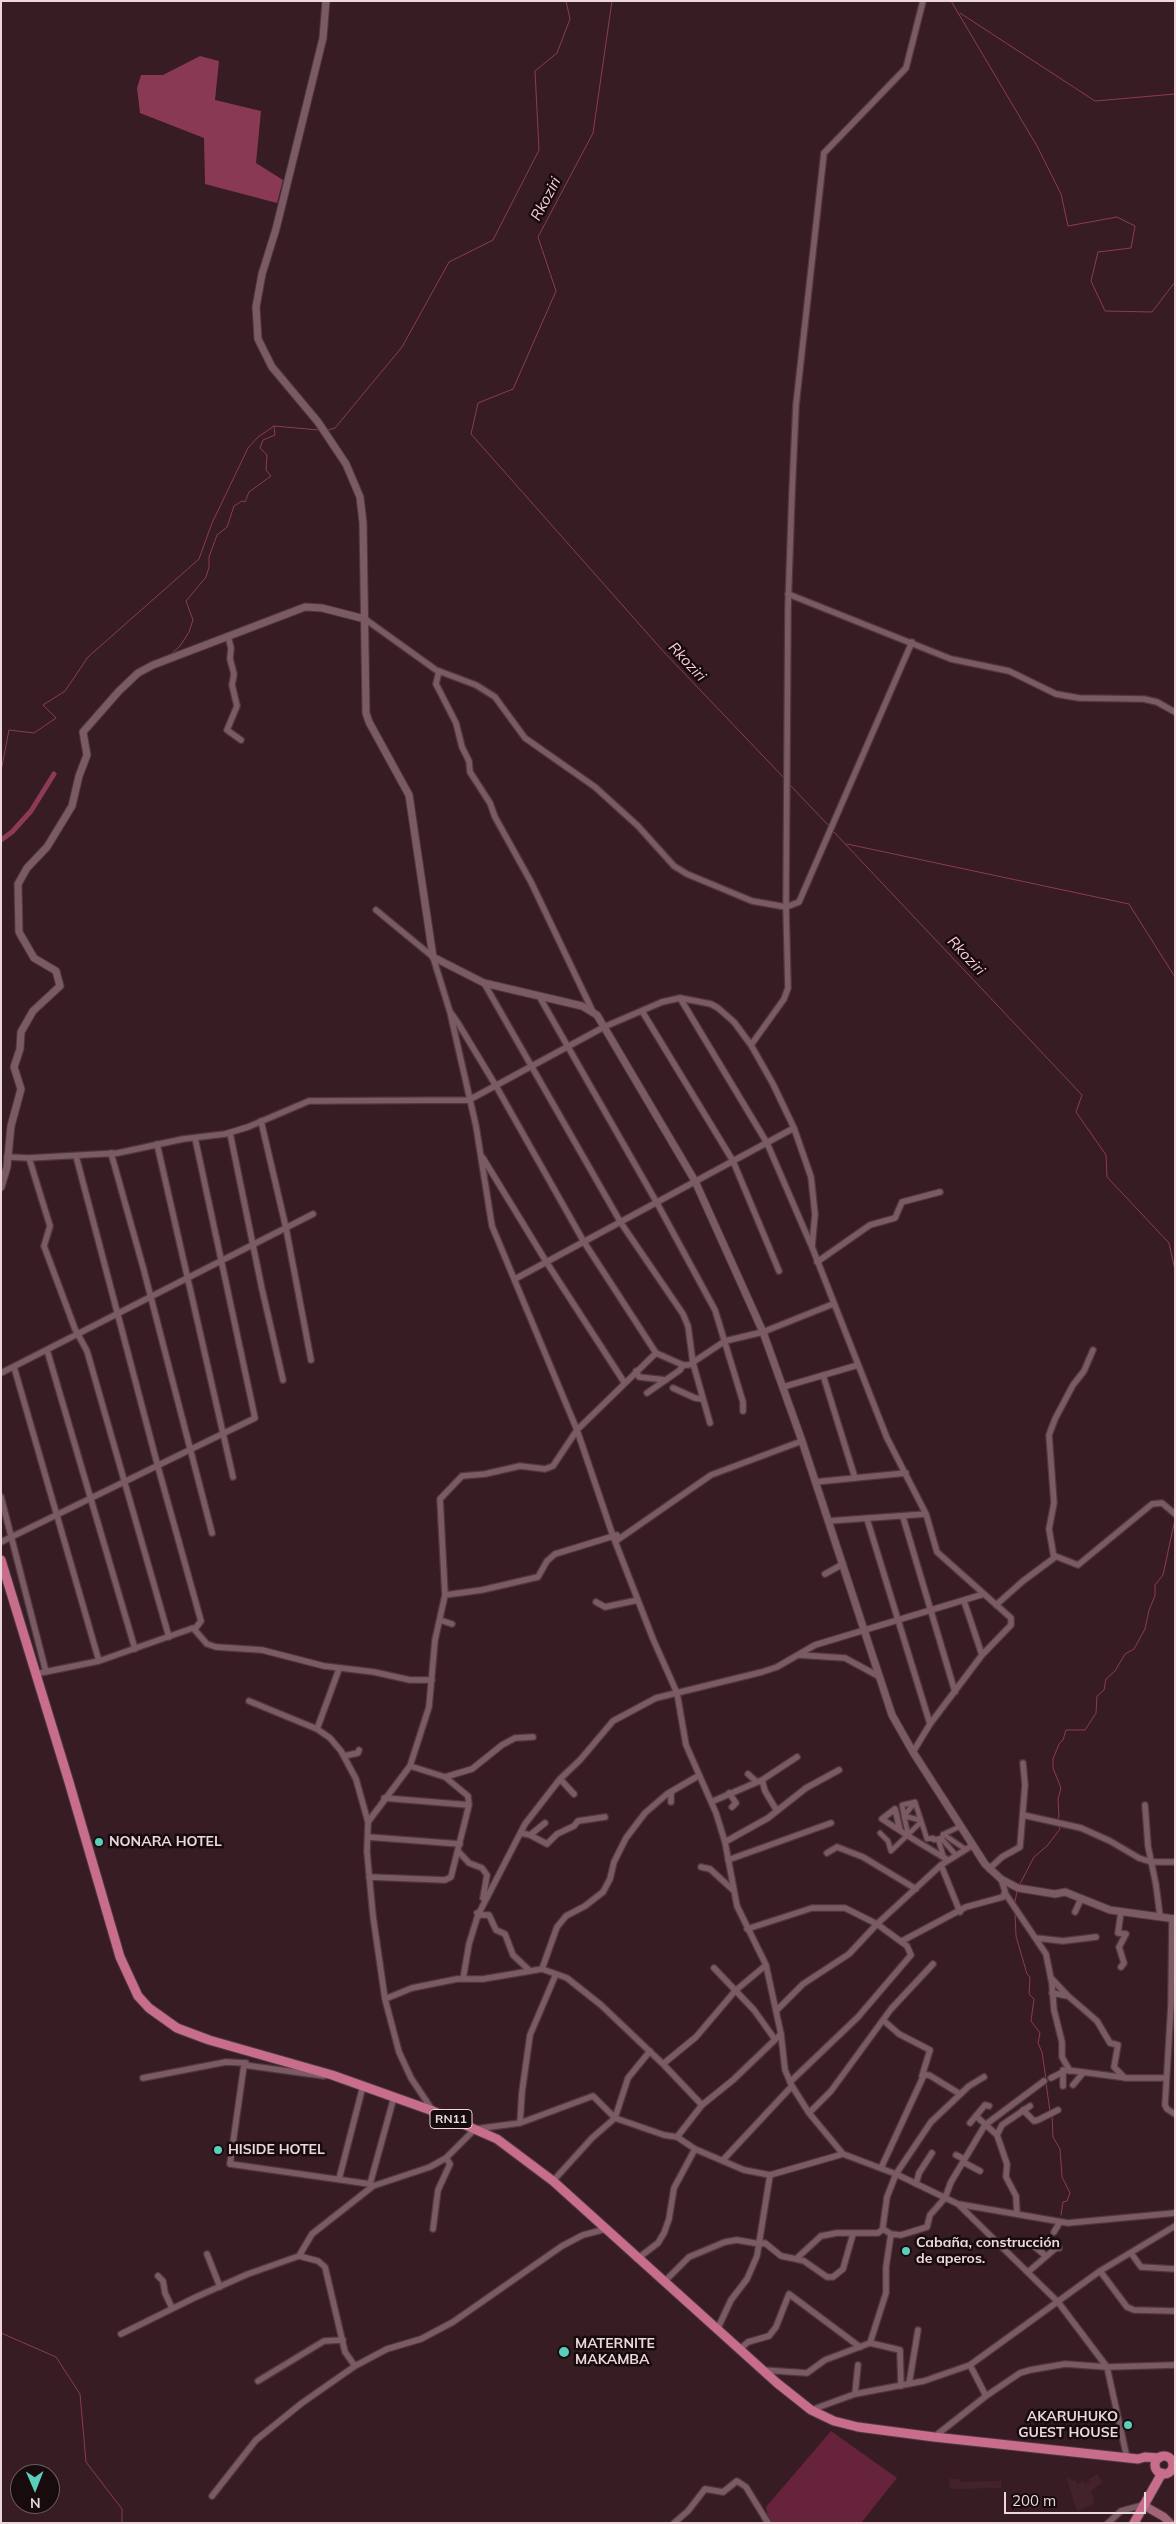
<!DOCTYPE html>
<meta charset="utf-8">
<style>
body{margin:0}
#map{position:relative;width:1176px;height:2524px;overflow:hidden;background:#371c24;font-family:Mulish,sans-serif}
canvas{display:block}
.frame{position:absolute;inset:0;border:2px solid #ebd7dc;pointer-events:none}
.north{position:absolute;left:10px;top:2464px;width:50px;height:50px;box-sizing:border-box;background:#170b0e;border:1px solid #6c5d60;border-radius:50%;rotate:179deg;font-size:14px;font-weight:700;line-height:20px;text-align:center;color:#ebd7dc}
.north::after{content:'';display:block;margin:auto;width:18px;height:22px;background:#5bcebb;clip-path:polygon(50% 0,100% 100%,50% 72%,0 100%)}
.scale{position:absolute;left:1004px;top:2492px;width:142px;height:22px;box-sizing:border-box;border:2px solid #ebd7dc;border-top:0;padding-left:6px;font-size:15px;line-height:18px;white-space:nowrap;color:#ebd7dc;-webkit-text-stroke:4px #170b0e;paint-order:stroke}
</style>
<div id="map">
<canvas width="1176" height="2524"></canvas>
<div class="frame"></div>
<div class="north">N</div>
<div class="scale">200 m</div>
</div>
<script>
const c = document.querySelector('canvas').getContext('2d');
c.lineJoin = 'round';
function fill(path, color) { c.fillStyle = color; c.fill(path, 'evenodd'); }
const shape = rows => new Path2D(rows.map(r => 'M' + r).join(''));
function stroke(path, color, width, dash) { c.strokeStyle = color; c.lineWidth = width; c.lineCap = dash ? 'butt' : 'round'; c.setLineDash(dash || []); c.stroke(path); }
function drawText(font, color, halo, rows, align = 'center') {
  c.font = font + ' Mulish,sans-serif'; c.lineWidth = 5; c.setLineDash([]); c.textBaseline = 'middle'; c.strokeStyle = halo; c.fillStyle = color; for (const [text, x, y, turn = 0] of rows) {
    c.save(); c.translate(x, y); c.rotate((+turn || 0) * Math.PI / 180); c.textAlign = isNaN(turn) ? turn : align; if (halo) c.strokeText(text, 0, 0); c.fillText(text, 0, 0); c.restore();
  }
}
fill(shape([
 [1097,2474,1103,2482,1091,2491,1094,2503,1077,2512,1067,2479,1070,2478,1072,2481,1075,2480,1077,2484,1083,2481,1085,2484,1090,2481,1089,2479],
 [949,2479,959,2479,960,2482,1001,2481,1001,2488,950,2489]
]), '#44222c');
fill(shape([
 [831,2431,897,2478,861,2523,773,2523,768,2517,766,2507]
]), '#67233b');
fill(shape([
 [200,56,219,61,215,100,261,111,256,163,283,180,277,203,205,184,204,138,140,113,137,88,141,75,163,75]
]), '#8a3955');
stroke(shape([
 [612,1,593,133,538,237,556,291,513,389,478,403,471,434,663,651,785,779],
 [951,1,1037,146,1061,194,1068,226,1117,217,1135,226,1131,248,1098,252,1091,281,1105,311,1152,312,1175,282],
 [960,13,1095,101,1175,94],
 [328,430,335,428,402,347,449,262,493,240,539,150,535,71,557,53,570,19,566,1],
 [169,656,180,646,189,632,193,620,186,601,206,577,209,567,209,557,217,535,227,527,234,506,242,501,245,502,249,492,271,476,266,470,267,455,260,448,263,440,275,435,274,426],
 [1,771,9,730,34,733,56,718,43,705,65,691,88,657,199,559,212,523,248,448,258,437,274,426,319,430],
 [789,784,830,827],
 [832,830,1082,1095,1076,1112,1106,1155,1107,1177,1169,1243,1175,1270],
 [847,844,1129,904,1175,977],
 [1056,1821,1059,1817,1058,1799,1061,1788,1053,1768,1053,1759,1059,1744,1063,1740,1066,1730,1085,1730,1096,1713,1097,1696,1104,1690,1106,1679,1115,1671,1125,1654,1134,1649,1145,1629,1149,1610,1155,1596,1155,1585,1163,1575,1175,1519],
 [1019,1886,1034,1857,1047,1846,1060,1829,1059,1826],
 [1015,1903,1017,1890],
 [1015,1912,1016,1936,1027,1974,1030,1977,1029,1994,1034,1999,1031,2021,1040,2033,1038,2043,1042,2052,1046,2079],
 [1046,2083,1050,2111],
 [1052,2114,1053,2137,1060,2149,1062,2177,1070,2193,1067,2201,1063,2202,1061,2215],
 [1,2333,56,2357,80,2394,86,2462,122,2509,122,2523]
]), '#8c3b57', 1);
stroke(shape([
 [1,840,12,832,31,811,54,774]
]), '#8c3b57', 5);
const pedestrian = shape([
 [915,1802,904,1816,902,1805,915,1802,927,1839,933,1838,934,1840,941,1838,946,1833,961,1826],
 [880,1833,888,1841,891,1851,921,1822],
 [908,1834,904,1816,920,1820],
 [943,1834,965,1849],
 [941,1838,956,1855],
 [938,1839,944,1858]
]);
const minor = shape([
 [788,594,951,659,1009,671,1056,694,1079,698,1144,699,1157,702,1175,712],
 [365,619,436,670,476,685,495,697,525,738,595,787,638,826,674,866,687,874,752,901,786,907,799,902,912,642],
 [228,636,231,648,230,659,234,674,232,685,237,706,227,730,241,740],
 [439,671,436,684,456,723,462,747,469,761,470,772,490,803,495,817,531,882,593,1012],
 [376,910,433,957,450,1012,476,1126,492,1226,577,1430,613,1536,653,1639,677,1693,686,1745,716,1813,725,1842,737,1906,766,1965,781,2034,785,2070,792,2086,809,2113,843,2154],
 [484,983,621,1223,683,1314,688,1326,693,1363,710,1423],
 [539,996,657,1203,715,1310,743,1402,743,1411],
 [680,998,767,1143,811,1245],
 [642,1011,733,1161,779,1271],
 [451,1013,458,1023,496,1086,584,1242,656,1353,683,1365,689,1365,725,1341,763,1332,833,1304],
 [751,1045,784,999,788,988,786,907,788,608,792,493,796,405,824,153,906,68,923,1],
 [261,1121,286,1228,311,1360],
 [230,1133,262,1289,283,1380],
 [157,1144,233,1477],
 [111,1153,143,1267,212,1533],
 [76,1156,158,1467,201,1621,195,1629],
 [7,1157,29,1158,118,1153,183,1139,225,1134,248,1127,309,1101,469,1100,604,1027,662,1002,680,998,711,1004,718,1008,734,1022,751,1045,773,1084,794,1128,811,1177,815,1214,812,1247,887,1438,926,1514,937,1552,1011,1618,1011,1625,982,1655,930,1724,913,1752],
 [29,1158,50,1226,44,1246,75,1329,87,1351,169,1637],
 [483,1158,547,1263,624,1382],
 [817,1262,870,1225,895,1218,902,1202,940,1192],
 [515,1279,794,1128],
 [47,1350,135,1649],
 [14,1367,99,1661,35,1674],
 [636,1371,639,1377,666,1380],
 [1,1373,313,1214],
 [823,1375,855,1478],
 [783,1387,858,1365],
 [673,1388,695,1398,702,1399],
 [647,1393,680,1370,683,1365],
 [815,1482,906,1473],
 [1,1497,46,1672],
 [903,1517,955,1692],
 [867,1519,930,1724],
 [828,1521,926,1514],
 [616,1541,711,1475,802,1441],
 [1,1542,255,1418,195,1138],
 [1055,1556,1078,1565,1152,1504,1162,1503,1175,1514],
 [825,1574,843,1564],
 [445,1595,482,1590,538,1577,547,1561,555,1554,617,1535],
 [964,1601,982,1655],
 [596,1602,605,1607,638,1600],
 [996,1605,1023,1581,1054,1558,1049,1529,1054,1503,1049,1435,1055,1419,1073,1385,1084,1371,1093,1350],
 [440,1620,452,1624],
 [798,1655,845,1658,880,1677],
 [99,1661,193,1628,207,1644,216,1647,262,1650,324,1666,374,1672,410,1680,432,1680],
 [249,1701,317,1729,330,1738,341,1751,356,1779,368,1822],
 [317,1729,339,1669],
 [344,1756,358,1753,359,1750],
 [748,1774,757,1782],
 [445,1777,472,1769,502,1745,515,1738,533,1737],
 [560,1779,574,1794],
 [762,1780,765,1791,777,1811],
 [671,1792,671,1802],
 [729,1793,736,1803,732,1807],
 [384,1798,469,1805],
 [711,1802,762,1780,797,1757],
 [1145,1805,1148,1846,1156,1885,1160,1916],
 [1023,1815,1081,1828,1110,1841,1139,1858,1151,1862,1175,1862],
 [900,1830,895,1809,882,1819,913,1839,948,1860],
 [521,1833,530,1835,545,1823],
 [530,1835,547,1844,557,1834,574,1826,578,1821,605,1817],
 [368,1837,460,1844],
 [725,1842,768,1818,806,1788,839,1770],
 [458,1851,469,1863,482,1868,487,1875,483,1898],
 [827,1853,837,1847,863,1857,916,1889],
 [728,1860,831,1823],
 [941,1865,960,1912],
 [701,1867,710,1869,733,1890],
 [989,1869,1002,1857,1020,1847,1025,1785,1023,1763],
 [369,1877,445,1880,451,1877,469,1805,468,1796,445,1777,410,1766],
 [1005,1893,1046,1954,1052,1984,1054,2010,1062,2042,1062,2057,1070,2071],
 [1075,1912,1081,1899],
 [477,1913,478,1915,489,1915,496,1930,505,1934,513,1955,530,1971],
 [1172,1918,1171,2005,1165,2105,1167,2109,1175,2114],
 [747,1929,812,1908,845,1908,877,1924,907,1946,911,1955,858,2017,790,2082],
 [1036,1938,1063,1941,1096,1937],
 [902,1941,966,1907,1003,1897,1005,1891,1001,1879],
 [1121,1967,1124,1963,1119,1947,1126,1934,1118,1933,1121,1912],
 [714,1968,754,2010,774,2038],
 [542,1969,557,1927,566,1916,585,1906,603,1892,610,1879,614,1862,626,1838,645,1813,667,1794,698,1776],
 [463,1979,469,1944,478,1915,525,1824,560,1779,580,1760,613,1721,656,1698,762,1672,777,1667,815,1645,984,1594],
 [1052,1979,1068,1996],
 [1052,1993,1068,1996,1081,2007,1097,2021,1110,2043,1118,2045,1114,2067,1125,2078],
 [385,1999,412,1988,457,1979,483,1979,542,1969,556,1974,567,1978,601,2005,663,2064,702,2105],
 [776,2011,803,1984,849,1954,877,1924,941,1865,973,1845],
 [883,2020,899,2034,930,2050,922,2076],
 [663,2064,696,2037,735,1991,766,1965],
 [324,2076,244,2065,230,2164,370,2184,373,2186],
 [984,2077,969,2086,931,2122,896,2174,887,2197,883,2226,883,2229,891,2234,901,2235,927,2227,930,2215,945,2198,951,2182,985,2125,1044,2081],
 [143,2078,226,2062,246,2063],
 [1051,2078,1067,2070,1127,2078,1166,2078],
 [1073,2085,1083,2073],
 [1063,2086,1063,2070],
 [1023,2110,1034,2121,1038,2120,1058,2110],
 [433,2111,411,2078,399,2052,385,1999,373,1916,367,1852,368,1822,410,1766,429,1707,435,1640,445,1595,440,1499,462,1476,485,1474,520,1466,545,1469,553,1466,577,1430,656,1353],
 [809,2113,831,2091,891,2009,933,1964],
 [976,2116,997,2135,1007,2164,1006,2177,1016,2196,1017,2214],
 [520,2123,522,2092,530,2035,556,1974],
 [970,2123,985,2105,989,2106],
 [997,2135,1002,2125,1030,2106],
 [677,2137,702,2105,733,2080,781,2034],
 [956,2155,964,2159],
 [723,2160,792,2086],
 [963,2162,980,2171],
 [881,2168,924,2075,929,2075,960,2094],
 [339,2179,363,2086],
 [553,2181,592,2138,615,2118,628,2078,650,2051],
 [370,2184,394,2097],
 [916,2184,919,2173,932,2153],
 [958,2204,1068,2223,1175,2213],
 [433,2229,438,2190,450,2164,446,2158],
 [1054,2232,1060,2222],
 [1035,2247,1046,2256],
 [1131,2253,1141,2267,1175,2269],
 [207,2254,220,2287],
 [299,2256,318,2261,325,2267,345,2352,355,2366],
 [637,2259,658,2243,664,2233,669,2219,674,2188,695,2149],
 [796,2259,804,2261,827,2277,833,2277,843,2269,853,2234],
 [1100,2271,1127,2307,1134,2310,1175,2311],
 [1028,2272,1056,2248,1059,2248],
 [158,2276,163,2281,165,2293,172,2308],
 [664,2282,689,2257,725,2242,737,2240,760,2244,765,2243,781,2256,796,2259,821,2236,837,2233,878,2233,883,2229],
 [717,2330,731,2300,747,2279,757,2256,770,2175],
 [121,2334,196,2297,248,2274,299,2256,312,2234,373,2186,430,2167,446,2158,475,2129,520,2123,593,2096,615,2118,664,2135,677,2137,695,2149,744,2170,770,2175,843,2154,896,2174,958,2204,1058,2302,1107,2367,1127,2458],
 [870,2343,900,2350,901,2386],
 [739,2350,748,2342,769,2336,776,2327,789,2294,860,2347],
 [970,2365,986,2396],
 [763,2370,807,2373,825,2360,870,2343,886,2293,886,2267,891,2234],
 [258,2381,324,2341,343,2340],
 [909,2384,918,2330],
 [855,2394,858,2365],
 [811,2410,855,2394,924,2381,970,2365,1100,2271,1175,2226],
 [934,2437,986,2396,1020,2373,1030,2370,1065,2364,1107,2367,1175,2365],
 [1172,2468,1175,2469],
 [212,2496,256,2440,302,2403,355,2366,387,2349,421,2339,453,2322,562,2246,583,2235,606,2229],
 [674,2523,688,2511,705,2489,723,2492,737,2481,746,2487,768,2523],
 [1108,2523,1121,2511,1143,2505]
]);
const tertiary = shape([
 [326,1,323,38,276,229,262,274,256,307,258,339,272,367,318,422,346,464,360,497,363,523,366,713,369,722,409,795,433,957,484,983,582,1006,597,1015,695,1181,763,1332,802,1441,892,1715,913,1752,985,1864,1001,1879,1018,1888,1055,1894,1065,1892,1110,1910,1175,1919],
 [1,1187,7,1167,11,1126,21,1089,14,1067,20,1049,21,1032,33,1011,60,986,56,971,34,958,19,932,18,884,27,868,47,847,72,806,79,776,87,755,83,732,119,691,138,673,153,665,305,607,322,608,365,619]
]);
const secondary = shape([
 [1143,2505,1164,2517,1170,2523]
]);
const primary = shape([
 [1,1560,69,1782,120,1957,138,1996,149,2008,177,2028,209,2040,332,2075,433,2111,497,2139,553,2181,777,2383,811,2410,834,2421,858,2427,934,2437,1138,2459,1145,2457,1159,2458],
 '1155 2465a9 9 0 1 1 18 0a9 9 0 1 1-18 0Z',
 [1134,2523,1162,2473]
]);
stroke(pedestrian, '#4e383f', 7);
stroke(minor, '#4e383f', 8);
stroke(tertiary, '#4e383f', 9);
stroke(secondary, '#4e383f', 10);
stroke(primary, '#4e383f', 11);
stroke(pedestrian, '#7b5a63', 4.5);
stroke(minor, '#7b5a63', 5.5);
stroke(tertiary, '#7b5a63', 7);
stroke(secondary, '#a26477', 8);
stroke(primary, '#c86d8b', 9);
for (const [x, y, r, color] of [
 [99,1842,5,"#5bcebb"],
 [218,2150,5,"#5bcebb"],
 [906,2251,5,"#5bcebb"],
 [564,2352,6,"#5bcebb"],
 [1128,2425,5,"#5bcebb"]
]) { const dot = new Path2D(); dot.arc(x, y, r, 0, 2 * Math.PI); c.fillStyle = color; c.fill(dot); stroke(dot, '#170b0e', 2); }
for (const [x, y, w] of [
 [451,2119,42]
]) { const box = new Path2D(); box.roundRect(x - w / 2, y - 9.5, w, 19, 4); c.fillStyle = '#170b0e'; c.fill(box); stroke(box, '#ebd7dc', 1); }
drawText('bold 12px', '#ebd7dc', null, [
 ["RN11",451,2119]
]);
drawText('bold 14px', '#ebd7dc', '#170b0e', [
 ["NONARA HOTEL",109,1842],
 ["HISIDE HOTEL",228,2150],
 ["Cabaña, construcción",916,2243],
 ["de aperos.",916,2259],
 ["MATERNITE",575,2344],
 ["MAKAMBA",575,2360],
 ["AKARUHUKO",1118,2417,"right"],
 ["GUEST HOUSE",1118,2433,"right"]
], 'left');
drawText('italic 15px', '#fdccd8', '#170b0e', [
 ["Rkoziri",546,199,-62],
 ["Rkoziri",687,662,47],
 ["Rkoziri",966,956,47]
]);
</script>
